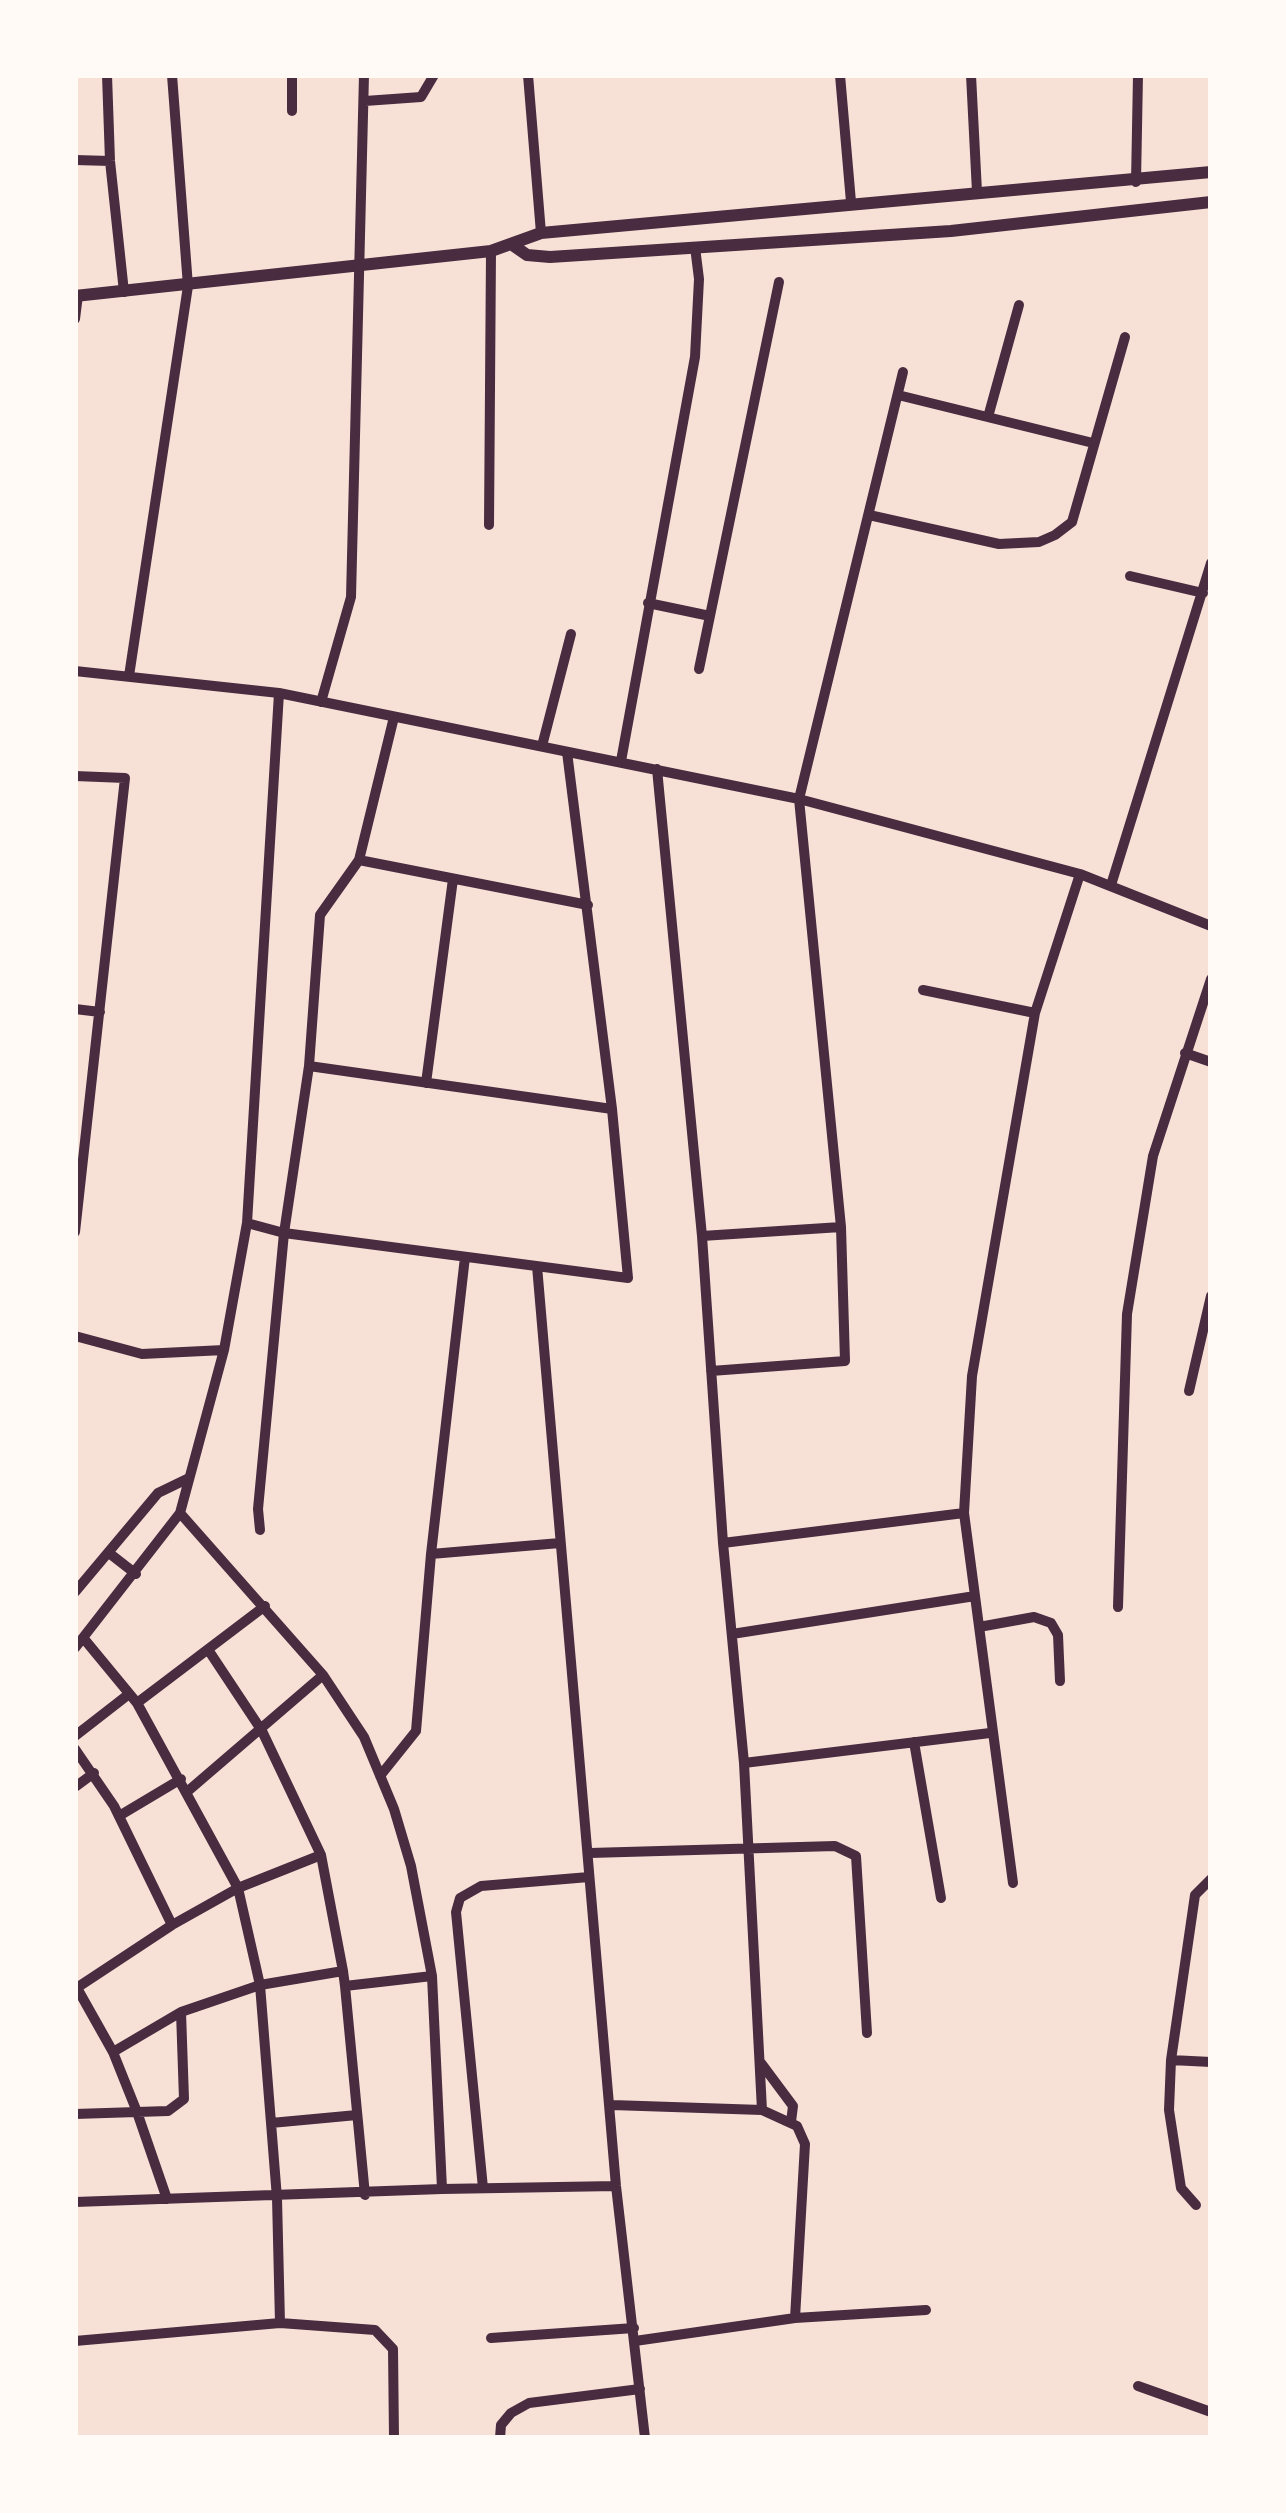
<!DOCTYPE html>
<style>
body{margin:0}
#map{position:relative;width:1286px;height:2513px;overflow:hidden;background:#f7e1d7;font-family:"Noto Serif",serif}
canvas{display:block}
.frame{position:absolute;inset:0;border:78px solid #fffaf5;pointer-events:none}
</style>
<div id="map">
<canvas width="1286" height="2513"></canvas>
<div class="frame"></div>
</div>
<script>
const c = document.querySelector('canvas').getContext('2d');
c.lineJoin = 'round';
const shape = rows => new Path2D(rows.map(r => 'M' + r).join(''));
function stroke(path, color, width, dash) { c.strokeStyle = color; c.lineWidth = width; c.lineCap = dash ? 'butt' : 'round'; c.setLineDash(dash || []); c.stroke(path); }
stroke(shape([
 [107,75,110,161,124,292],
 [292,75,292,111],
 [528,75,541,233],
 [840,75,851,202],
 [971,75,977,192],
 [365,101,421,97,434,75],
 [75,160,110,161],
 [1136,182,1138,75],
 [75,319,78,295],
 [898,395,1093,443],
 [988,417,1019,305],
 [869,515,999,544,1039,542,1055,535,1072,522,1125,337],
 [489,525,491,251],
 [1130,576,1203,593],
 [648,603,710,616],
 [699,669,779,282],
 [75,671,279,693,799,799,1080,874,1211,926],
 [129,676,188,286,172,75],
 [321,702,351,597,364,75],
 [542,746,571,634],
 [621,761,695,357,699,279,695,247],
 [657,769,702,1236,723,1543,744,1763,762,2110],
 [75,776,125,778,75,1232],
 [359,860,588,905],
 [1111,885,1211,563],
 [923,990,1035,1013],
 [75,1009,100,1012],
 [1185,1053,1211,1062],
 [309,1066,612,1109],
 [426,1083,453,879],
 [247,1223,284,1233,628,1278,612,1109,567,752],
 [702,1236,841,1227],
 [537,1266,616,2186,645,2438],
 [75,1336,142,1354,224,1350],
 [711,1371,845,1361,841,1227,799,799,903,372],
 [1189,1391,1211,1296],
 [260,1530,258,1509,284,1233,309,1066,320,915,359,860,394,717],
 [723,1543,964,1513],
 [109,1553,136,1574],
 [431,1554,560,1543],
 [75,1592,158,1493,189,1478],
 [1118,1607,1127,1314,1153,1156,1211,979],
 [979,1627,1034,1617,1051,1623,1058,1635,1060,1681],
 [732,1634,975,1596],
 [85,1640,137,1703,238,1888,260,1985,277,2198,280,2323],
 [75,1648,180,1513,224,1350,247,1223,279,693],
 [209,1651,262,1731,321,1855,343,1971],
 [137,1703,265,1606],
 [75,1736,129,1694],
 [914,1742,941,1898],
 [75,1749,114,1806,172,1925,75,1989],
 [744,1763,990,1733],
 [380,1776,416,1731,431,1554,465,1257],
 [75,1787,94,1773],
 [188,1791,323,1675],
 [119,1816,181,1779],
 [590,1853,835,1846,856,1856,867,2033],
 [1013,1883,964,1513,972,1376,1035,1013,1080,874],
 [172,1925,238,1888,321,1855],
 [345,1986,365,2195],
 [113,2052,181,2012,260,1985,343,1971,345,1986,432,1976],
 [1171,2060,1211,2062],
 [761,2063,793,2106,791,2122],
 [612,2105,762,2110,797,2126,805,2144,795,2318],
 [75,2114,137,2112,113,2052,77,1988],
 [271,2123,357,2115],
 [483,2188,456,1912,460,1898,481,1886,589,1877],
 [442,2189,616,2186],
 [167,2199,137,2112,168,2111,184,2099,181,2012],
 [75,2202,442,2189,432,1976,411,1866,394,1809,364,1737,323,1675,180,1513],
 [1196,2205,1181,2188,1169,2110,1171,2060,1195,1895,1211,1879],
 [491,2338,634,2328],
 [75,2341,280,2323,375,2330,393,2349,394,2438],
 [635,2341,795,2318,926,2310],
 [1138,2386,1211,2412],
 [500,2438,501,2425,511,2413,529,2403,640,2389]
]), '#4a2c40', 10);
stroke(shape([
 [514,246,527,255,550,257,951,231,1211,202],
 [75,296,491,251,541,233,1211,172]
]), '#4a2c40', 12);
</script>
